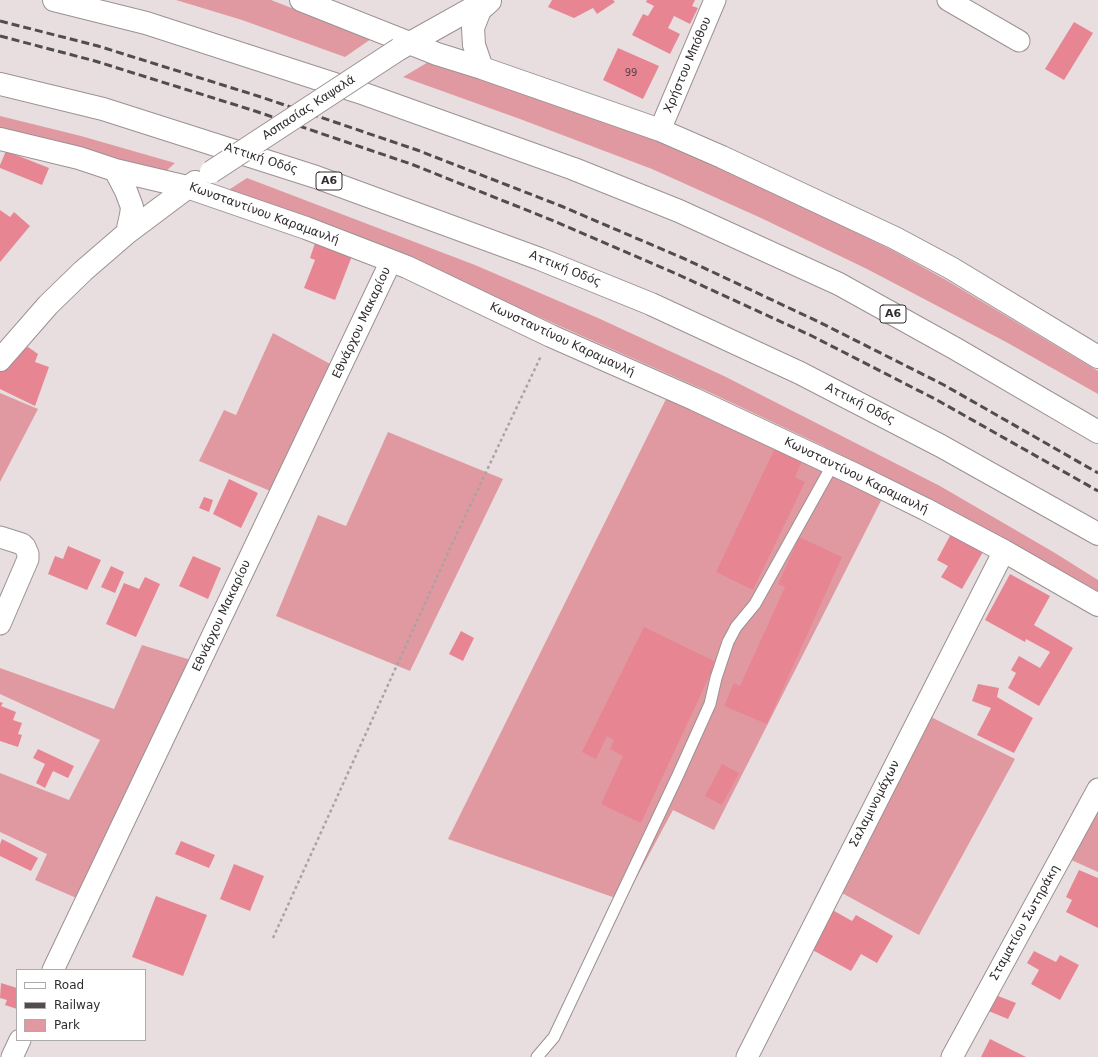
<!DOCTYPE html>
<meta charset="utf-8">
<style>
body{margin:0}
#map{position:relative;width:1098px;height:1057px;overflow:hidden;background:#e8dedf;font-family:"DejaVu Sans",sans-serif}
canvas{display:block}
.legend{position:absolute;left:16px;top:969px;width:130px;height:72px;box-sizing:border-box;background:#fff;border:1px solid #adabab;margin:0;padding:5px 7px;list-style:none;font-size:12px;color:#312d2e}
.legend li{display:flex;align-items:center;gap:8px;height:20px}
.legend b{width:20px;border:1px solid #adabab}
</style>
<div id="map">
<canvas width="1098" height="1057"></canvas>
<ul class="legend">
<li><b style="height:5px;background:#fff"></b>Road</li>
<li><b style="height:5px;background:#514c4d"></b>Railway</li>
<li><b style="height:11px;background:#e199a1"></b>Park</li>
</ul>
</div>
<script>
const c = document.querySelector('canvas').getContext('2d');
c.lineJoin = 'round';
function fill(path, color) { c.fillStyle = color; c.fill(path, 'evenodd'); }
const shape = rows => new Path2D(rows.map(r => 'M' + r).join(''));
function stroke(path, color, width, dash) { c.strokeStyle = color; c.lineWidth = width; c.lineCap = dash ? 'butt' : 'round'; c.setLineDash(dash || []); c.stroke(path); }
function drawText(font, color, halo, rows, align = 'center') {
  c.font = font + ' "DejaVu Sans",sans-serif'; c.lineWidth = 3.5; c.setLineDash([]); c.textBaseline = 'middle'; c.strokeStyle = halo; c.fillStyle = color; for (const [text, x, y, turn = 0] of rows) {
    c.save(); c.translate(x, y); c.rotate((+turn || 0) * Math.PI / 180); c.textAlign = isNaN(turn) ? turn : align; if (halo) c.strokeText(text, 0, 0); c.fillText(text, 0, 0); c.restore();
  }
}
fill(shape([
 [176,0,271,0,371,39,345,57,242,20],
 [430,61,655,140,752,182,892,250,946,280,1098,371,1098,394,1006,342,867,269,761,218,652,169,520,119,403,77],
 [0,116,81,136,175,163,164,173,76,147,0,129],
 [247,178,475,265,598,318,724,376,940,486,1055,553,1098,580,1098,594,1048,563,933,501,819,444,711,393,467,285,227,191],
 [273,333,334,366,275,493,199,461,224,410,236,415],
 [0,393,38,409,0,482],
 [668,395,885,493,714,830,673,810,624,901,448,839],
 [388,432,503,479,410,671,276,616,318,515,346,526],
 [142,645,194,661,81,900,35,880,47,854,0,832,0,773,69,800,100,740,0,694,0,668,114,709],
 [923,713,1015,759,919,935,829,886],
 [1098,806,1098,872,1069,859]
]), '#e199a1');
fill(shape([
 [552,0,613,0,615,2,597,14,593,8,574,18,548,7],
 [647,0,695,0,692,6,698,8,690,24,674,16,668,28,680,34,670,54,632,35,643,14,648,16,654,6,646,2],
 [1074,22,1093,33,1064,80,1045,69],
 [618,48,659,66,643,99,603,80],
 [6,151,49,168,42,185,0,168,0,165],
 [0,210,10,217,14,212,30,226,0,262],
 [315,243,352,256,335,300,304,288,315,260,310,258],
 [28,347,38,354,35,362,49,367,35,406,0,389,0,372,8,357],
 [776,446,803,459,795,477,805,482,753,590,716,572],
 [229,479,258,493,241,528,213,514],
 [204,497,213,500,209,512,199,508],
 [952,532,984,550,962,589,941,577,948,566,937,560],
 [799,537,842,557,767,724,724,706,734,683,740,686,785,587,778,584],
 [68,546,101,560,87,590,48,574,55,556,63,559],
 [193,556,221,568,208,599,179,586],
 [111,566,124,572,115,593,101,587],
 [1010,574,1050,596,1034,625,1073,648,1039,706,1008,688,1016,673,1011,670,1019,656,1040,668,1050,652,1026,639,1025,642,985,620],
 [145,577,160,584,136,637,106,624,124,583,139,589],
 [644,627,716,662,641,823,601,804,623,756,610,749,614,740,607,736,596,759,582,752],
 [461,631,474,638,463,661,449,654],
 [978,684,999,688,997,697,1033,718,1014,753,977,735,991,708,972,701],
 [0,702,3,703,1,706,16,712,13,720,22,723,18,734,22,735,18,747,0,741],
 [38,749,74,766,68,778,53,771,45,788,36,783,45,764,33,758],
 [722,764,739,773,722,805,705,796],
 [2,839,38,858,31,871,0,856,0,844],
 [181,841,215,855,209,868,175,854],
 [234,864,264,876,250,911,220,899],
 [1079,870,1098,878,1098,928,1066,912,1072,900,1066,897],
 [156,896,207,915,183,976,132,957],
 [829,908,852,921,856,915,893,936,877,963,861,954,851,971,807,947],
 [1034,951,1056,962,1060,955,1079,965,1060,1000,1031,984,1039,970,1027,963],
 [1,983,17,988,17,1009,5,1005,7,1000,0,998],
 [993,994,1016,1003,1008,1019,986,1010],
 [990,1039,1026,1057,981,1057]
]), '#e88593');
const service = shape([
 [537,1057,554,1037,678,775,710,704,716,678,728,642,736,627,755,604,833,464]
]);
const minor = shape([
 [948,0,1019,41],
 [660,130,715,0],
 [0,537,22,544,25,547,28,554,28,559,0,624],
 [53,970,391,261],
 [12,1057,20,1040],
 [747,1057,1004,551],
 [952,1057,1098,789]
]);
const tertiary = shape([
 [301,0,437,54,482,68,660,130,722,157,895,238,951,268,1098,357],
 [401,48,487,0],
 [482,68,474,45,473,28,480,10,490,1],
 [0,139,79,158,115,170,187,187,306,228,407,267,551,336,694,399,854,474,925,509,1004,551,1098,605],
 [115,170,126,191,132,207,131,215,127,233],
 [0,360,48,305,83,271,127,233,195,182]
]);
const motorway = shape([
 [54,0,146,23,359,92,574,169,679,211,839,284,956,349,1098,432],
 [0,84,103,109,316,177,540,259,651,304,800,373,941,446,1098,534]
]);
stroke(service, '#9b9192', 13);
stroke(minor, '#9b9192', 23);
stroke(tertiary, '#9b9192', 24);
stroke(motorway, '#9b9192', 24);
stroke(shape([
 [273,938,452,544,541,356]
]), '#aaa2a3', 2.5, [3, 3]);
stroke(service, '#fff', 11);
stroke(minor, '#fff', 21);
stroke(tertiary, '#fff', 22);
stroke(motorway, '#fff', 22);
stroke(shape([
 [0,21,98,46,261,97,417,150,561,206,685,259,819,322,944,385,1098,473],
 [0,36,95,61,255,111,411,164,554,221,679,275,812,336,937,400,1098,491]
]), '#514c4d', 3, [8, 4]);
const tertiaryBridge = shape([
 [211,172,399,49]
]);
stroke(tertiaryBridge, '#9b9192', 24, []);
stroke(tertiaryBridge, '#fff', 22);
drawText('10px', '#5f4347', null, [
 ["99",631,73]
]);
for (const [x, y, w] of [
 [329,181,26],
 [893,314,26]
]) { const box = new Path2D(); box.roundRect(x - w / 2, y - 9, w, 18, 3); c.fillStyle = '#fff'; c.fill(box); stroke(box, '#312d2e', 1); }
drawText('bold 11px', '#312d2e', null, [
 ["Α6",329,181],
 ["Α6",893,314]
]);
drawText('12px', '#312d2e', '#fff', [
 ["Χρήστου Μπόθου",688,65,-67],
 ["Ασπασίας Καψαλά",309,108,-33],
 ["Αττική Οδός",261,159,18],
 ["Κωνσταντίνου Καραμανλή",264,214,20],
 ["Αττική Οδός",565,269,22],
 ["Εθνάρχου Μακαρίου",362,323,-65],
 ["Κωνσταντίνου Καραμανλή",562,340,25],
 ["Αττική Οδός",860,404,27],
 ["Κωνσταντίνου Καραμανλή",856,476,26],
 ["Εθνάρχου Μακαρίου",222,616,-65],
 ["Σαλαμινομάχων",875,804,-63],
 ["Σταματίου Σωτηράκη",1025,923,-61]
]);
</script>
